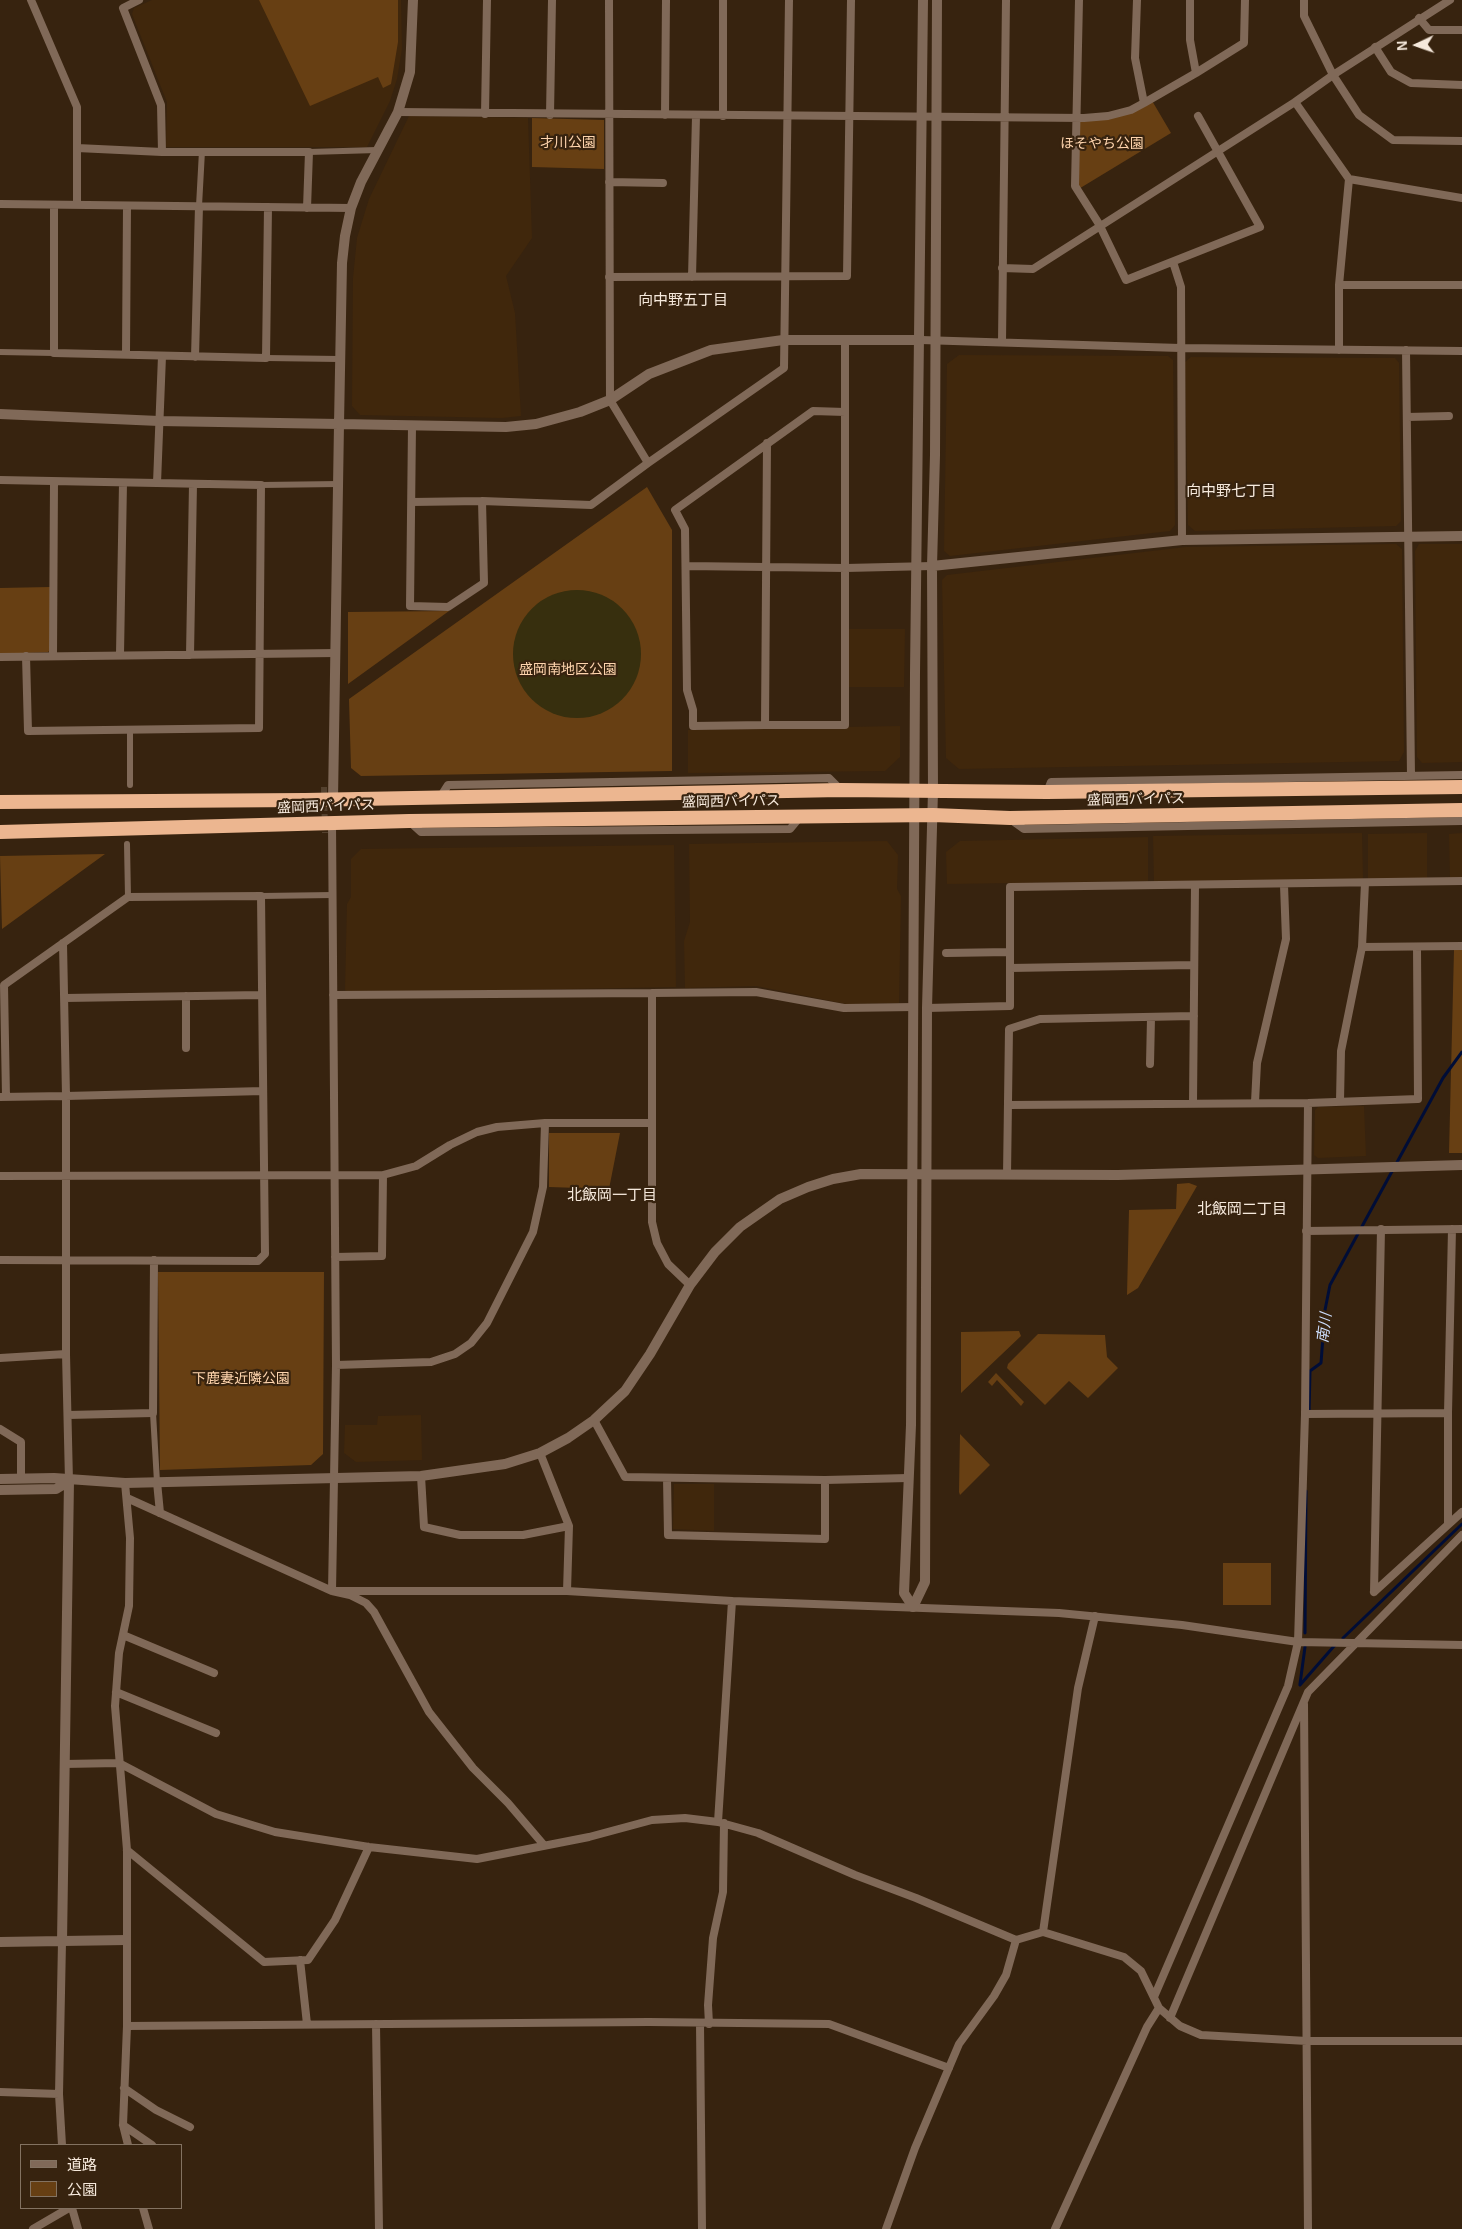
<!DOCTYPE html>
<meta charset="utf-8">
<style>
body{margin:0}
#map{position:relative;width:1462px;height:2229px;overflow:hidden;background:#37230f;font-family:Arial,"Noto Sans JP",sans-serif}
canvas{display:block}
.legend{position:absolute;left:20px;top:2144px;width:162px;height:65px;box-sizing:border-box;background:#37230f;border:1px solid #837261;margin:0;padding:6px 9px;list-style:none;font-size:15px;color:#f6e9dc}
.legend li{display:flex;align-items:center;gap:10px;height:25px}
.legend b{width:25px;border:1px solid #837261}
.north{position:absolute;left:1392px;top:20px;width:50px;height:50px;-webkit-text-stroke:4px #37230f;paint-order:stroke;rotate:267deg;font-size:14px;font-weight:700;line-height:20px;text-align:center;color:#f6e9dc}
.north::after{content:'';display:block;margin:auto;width:18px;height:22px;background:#f6e9dc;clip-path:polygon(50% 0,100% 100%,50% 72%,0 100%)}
</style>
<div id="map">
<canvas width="1462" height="2229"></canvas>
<ul class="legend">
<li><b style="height:6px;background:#806958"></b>道路</li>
<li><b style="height:14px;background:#673f13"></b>公園</li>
</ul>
<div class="north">N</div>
</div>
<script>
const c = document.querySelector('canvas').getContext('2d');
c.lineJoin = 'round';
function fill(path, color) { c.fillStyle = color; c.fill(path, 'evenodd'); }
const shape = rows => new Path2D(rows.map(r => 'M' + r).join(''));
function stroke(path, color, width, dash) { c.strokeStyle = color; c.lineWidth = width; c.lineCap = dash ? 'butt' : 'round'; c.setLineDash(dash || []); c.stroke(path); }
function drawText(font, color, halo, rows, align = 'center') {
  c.font = font + ' Arial,"Noto Sans JP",sans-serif'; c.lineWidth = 4.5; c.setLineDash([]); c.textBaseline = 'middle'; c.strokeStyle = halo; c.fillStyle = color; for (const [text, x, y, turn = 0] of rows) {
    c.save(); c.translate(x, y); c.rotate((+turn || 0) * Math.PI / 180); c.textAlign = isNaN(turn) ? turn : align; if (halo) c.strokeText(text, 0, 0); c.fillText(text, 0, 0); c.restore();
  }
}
fill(shape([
 [152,0,401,0,402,49,397,79,390,101,367,147,166,147,167,102,132,14,134,8],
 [409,116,528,118,532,238,506,276,515,313,521,416,502,418,360,415,352,406,353,278,357,238,369,199],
 [959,355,1168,356,1173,360,1175,525,1170,531,950,556,944,551,947,364],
 [1191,357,1395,358,1399,363,1401,521,1396,526,1195,531,1188,525,1185,362],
 [1396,544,1402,549,1404,752,1399,761,959,769,946,758,942,580,947,575,1186,547],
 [1419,544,1462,544,1462,762,1422,763,1417,757,1415,551],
 [849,629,905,629,904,687,849,687],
 [900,726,900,757,885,771,688,773,688,730],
 [1362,833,1363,879,1154,883,1153,836],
 [1427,833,1427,879,1368,879,1368,834],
 [1462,833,1462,878,1450,878,1449,834],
 [1148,837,1148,881,947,884,946,852,960,841],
 [887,841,898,855,897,889,901,896,899,1003,846,1004,756,986,685,988,684,941,690,922,689,844],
 [674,845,676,987,347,993,345,990,347,904,351,897,351,859,361,849],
 [1364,1106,1366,1156,1318,1158,1314,1155,1315,1110,1318,1107],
 [421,1415,422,1460,356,1462,344,1453,345,1425,377,1425,378,1416],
 [674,1484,714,1484,714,1531,673,1529]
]), '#40270c');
fill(shape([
 [259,0,398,0,398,42,391,84,383,88,378,77,310,106],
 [1151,99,1171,133,1077,190,1076,118,1108,116],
 [532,118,604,120,604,169,532,167],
 [647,487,672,530,672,771,361,776,351,768,349,699],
 [50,587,51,649,48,652,0,654,0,588],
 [449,611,348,684,348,612],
 [105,854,2,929,0,856],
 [1454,950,1462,950,1462,1153,1449,1153],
 [549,1133,620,1133,609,1189,549,1187],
 [1189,1183,1197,1186,1138,1288,1127,1295,1129,1210,1176,1209,1177,1184],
 [158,1272,324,1272,323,1454,311,1465,160,1470],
 [1019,1331,1021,1336,961,1393,961,1332],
 [1038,1334,1105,1335,1107,1357,1118,1368,1088,1398,1069,1381,1045,1405,1007,1368,1008,1364],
 [996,1373,1024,1402,1021,1406,997,1380,992,1386,988,1382],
 [960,1434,990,1465,960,1495,959,1492],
 [1223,1563,1271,1563,1271,1605,1223,1605]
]), '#673f13');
fill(shape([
 '513 654a64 64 0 1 1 128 0a64 64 0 1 1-128 0Z'
]), '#372f0e');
stroke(shape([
 [1309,1413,1310,1371,1321,1363,1325,1310,1330,1285,1443,1078,1462,1052],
 [1305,1633,1306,1491],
 [1343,1638,1462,1524],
 [1300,1684,1305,1647],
 [1300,1685,1335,1645]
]), '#000d37', 3);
stroke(shape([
 [324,787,325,833]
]), '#54412e', 6, [6, 3]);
stroke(shape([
 [309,152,377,150],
 [199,206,202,151],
 [0,352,54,353],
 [266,358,339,359],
 [261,485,339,484],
 [130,730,130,785],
 [127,844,128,897],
 [261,896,333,895],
 [153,1413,157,1482]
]), '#806958', 6);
stroke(shape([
 [31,0,77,107,77,205],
 [139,0,123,8,161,105,162,152],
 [1079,0,1075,186,1099,224,1126,280,1260,227,1198,116],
 [1450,0,1333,75,1359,115,1393,140,1462,141],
 [1419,18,1429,30,1462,30],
 [1375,47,1391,72,1411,83,1462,85],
 [1196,73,1244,43,1245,0],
 [1295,102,1333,75,1304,16,1304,0],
 [1144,103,1196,73,1190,40,1190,0],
 [398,112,1084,118,1108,116,1131,110,1144,103,1135,58,1137,0],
 [485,114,487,0],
 [550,115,552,0],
 [665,115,666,0],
 [723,116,723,0],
 [77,148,162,152,309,152,307,208],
 [1349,179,1462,198],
 [609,182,663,183],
 [0,204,351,208],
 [54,205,54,353,266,358,268,207],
 [1173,262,1181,287,1182,540],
 [1002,268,1033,269,1295,102,1349,179,1339,285,1339,350],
 [609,277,847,276,851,0],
 [692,277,696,116],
 [1339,285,1462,285],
 [921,340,1180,348,1462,351],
 [1002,342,1006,0],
 [1406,350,1411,776],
 [126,354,127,206],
 [195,357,199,206],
 [845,412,845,340],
 [1407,417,1449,416],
 [648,463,784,368,789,0],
 [0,480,261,485,259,728,28,731,26,656],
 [157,483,162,356],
 [482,501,591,505,648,463,610,400,609,0],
 [412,502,482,501,484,583,448,607,410,606,412,426],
 [686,566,846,568,932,566],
 [120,654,123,483],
 [190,655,193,484],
 [53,656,54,482],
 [0,657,336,653],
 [765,725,693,726,693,710,687,690,685,529,675,510,813,411,845,412,845,725,765,725,767,443],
 [1047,792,1051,782,1462,775],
 [441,796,448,785,829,778,841,790],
 [1010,819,1024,829,1462,821],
 [409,821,421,832,790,829,800,817],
 [332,823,336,1365],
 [63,943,66,1096,263,1091],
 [1362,947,1462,946],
 [946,953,1010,952],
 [1010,968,1194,965],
 [652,993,756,992,844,1008,914,1007],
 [333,995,652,993,652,1222,657,1243,668,1264,690,1285],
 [186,996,186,1048],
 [65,998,262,995],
 [927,1008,1010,1006,1010,887,1462,881],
 [1150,1064,1151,1018],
 [0,1097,66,1096,66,1354,69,1481],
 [1340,1101,1341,1051,1362,947,1365,883],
 [1255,1102,1257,1063,1286,939,1284,885],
 [1193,1103,1195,885],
 [1009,1105,1308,1103,1418,1099,1417,947],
 [1007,1175,1009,1029,1040,1019,1194,1016],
 [0,1176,383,1175,416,1166,450,1145,477,1132,497,1127,545,1123,651,1123],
 [1306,1231,1462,1229],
 [335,1257,382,1256,383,1175],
 [0,1260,258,1261,265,1254,261,896,128,897,4,985,6,1097],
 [0,1358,66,1354],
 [1448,1413,1448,1524],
 [1305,1414,1448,1413,1452,1229],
 [68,1415,153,1413,154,1260],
 [594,1420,625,1477,825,1480,908,1478],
 [0,1429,21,1442,21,1478],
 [540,1453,569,1526,567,1591],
 [421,1476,424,1527,460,1535,523,1535,569,1526],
 [667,1478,668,1535,825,1539,825,1480],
 [157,1482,160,1513],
 [125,1483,130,1538,129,1606,119,1653,115,1706,127,1850,127,2026,123,2125,128,2145],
 [127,1498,332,1591,350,1595,366,1603,374,1612,429,1712,473,1768,508,1803,543,1844],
 [332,1591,567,1591,732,1601,1059,1613,1182,1625,1298,1642,1462,1645],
 [332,1591,336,1365,431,1362,455,1354,471,1343,487,1323,533,1232,543,1187,545,1123],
 [1374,1592,1381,1229],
 [1374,1592,1462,1512],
 [123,1635,214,1673],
 [116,1692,216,1733],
 [1304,1704,1308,2229],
 [64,1764,119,1763,216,1814,275,1832,369,1847,477,1859,589,1837,652,1820,685,1818,718,1822,758,1833,855,1875,916,1898,1016,1940,1043,1932,1124,1957,1141,1971,1159,2008,1180,2026,1201,2035,1307,2041,1462,2041],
 [718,1822,732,1601],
 [127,1850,264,1962,308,1960,335,1920,369,1847],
 [1043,1932,1078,1688,1095,1616],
 [62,1942,59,2094,62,2145],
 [300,1960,307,2024],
 [1154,1997,1288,1686,1298,1642,1305,1414,1308,1103],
 [1170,2018,1308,1692,1462,1535],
 [700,2023,702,2229],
 [376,2024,379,2229],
 [709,2024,708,2005,713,1938,723,1892,724,1823],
 [127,2026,649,2022,829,2024,949,2068],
 [124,2088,156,2110,190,2127],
 [0,2092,59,2094],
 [123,2125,152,2145],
 [72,2208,78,2229],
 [143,2208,149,2229],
 [33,2229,69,2208],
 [886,2229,915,2148,959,2044,994,1996,1006,1975,1016,1940],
 [1055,2229,1147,2027,1159,2008]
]), '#806958', 8);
stroke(shape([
 [413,0,410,72,398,112,361,182,351,208,345,236,342,263,339,424,506,427,536,424,580,412,610,400,649,374,711,350,783,340,921,340],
 [0,414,159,421,339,424,333,799],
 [932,566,1182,540,1462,536],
 [0,1479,54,1478,125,1483,421,1476,505,1464,540,1453,568,1438,594,1420,625,1391,650,1354,690,1285,715,1252,740,1227,780,1199,808,1187,833,1179,861,1174,1118,1175,1462,1165],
 [0,1490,56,1489,69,1481],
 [913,1607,904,1593,911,1425,915,673,923,0],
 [913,1607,925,1582,927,1008,933,791,932,566,935,455,937,0],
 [0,1942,126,1940],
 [62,1942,69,1481]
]), '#806958', 10);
stroke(shape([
 [0,802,305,800,841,790,1047,792,1462,787],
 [0,832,409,821,933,815,1010,818,1462,810]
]), '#ecb690', 14);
drawText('14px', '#fed4ad', '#37230f', [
 ["才川公園",568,143],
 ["ほそやち公園",1102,144],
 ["盛岡南地区公園",568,670],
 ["下鹿妻近隣公園",241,1379]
]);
drawText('14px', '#f6e9dc', '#37230f', [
 ["盛岡西バイパス",1136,800,-1],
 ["盛岡西バイパス",731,802,-1],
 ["盛岡西バイパス",326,807,-2]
]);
drawText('15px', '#f6e9dc', '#37230f', [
 ["向中野五丁目",683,301],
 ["向中野七丁目",1231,492],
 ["北飯岡一丁目",612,1196],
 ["北飯岡二丁目",1242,1210]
]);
drawText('italic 15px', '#ccddfc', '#37230f', [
 ["南川",1325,1328,-83]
]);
</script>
